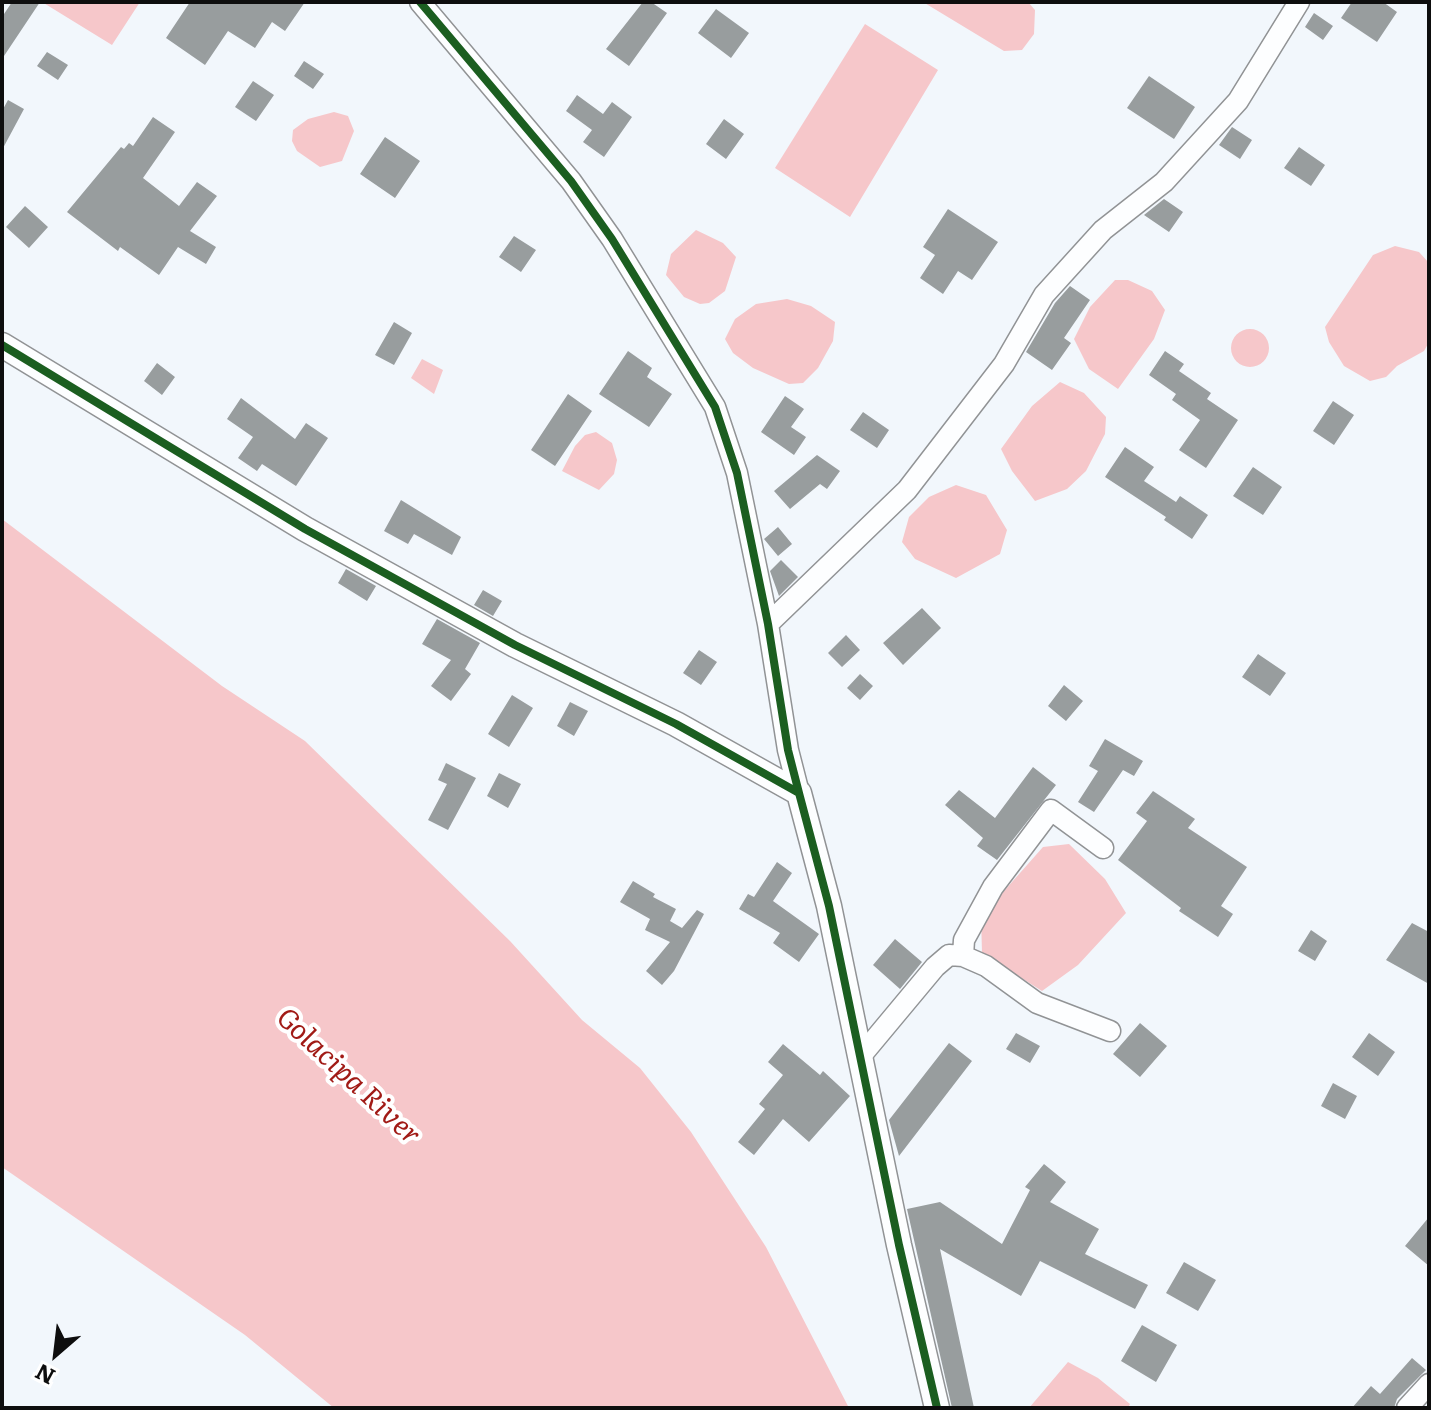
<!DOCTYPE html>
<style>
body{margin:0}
#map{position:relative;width:1431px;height:1410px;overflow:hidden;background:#f2f7fc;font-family:Literata,serif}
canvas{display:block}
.frame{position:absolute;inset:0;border:4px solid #0e0e0e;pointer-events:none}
.north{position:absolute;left:16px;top:1314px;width:80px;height:80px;-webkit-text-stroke:6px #fff;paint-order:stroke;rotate:208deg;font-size:22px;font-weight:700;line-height:32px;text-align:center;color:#0e0e0e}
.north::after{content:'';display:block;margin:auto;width:28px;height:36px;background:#0e0e0e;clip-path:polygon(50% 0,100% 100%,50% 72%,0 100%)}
</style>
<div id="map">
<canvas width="1431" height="1410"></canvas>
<div class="frame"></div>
<div class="north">N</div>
</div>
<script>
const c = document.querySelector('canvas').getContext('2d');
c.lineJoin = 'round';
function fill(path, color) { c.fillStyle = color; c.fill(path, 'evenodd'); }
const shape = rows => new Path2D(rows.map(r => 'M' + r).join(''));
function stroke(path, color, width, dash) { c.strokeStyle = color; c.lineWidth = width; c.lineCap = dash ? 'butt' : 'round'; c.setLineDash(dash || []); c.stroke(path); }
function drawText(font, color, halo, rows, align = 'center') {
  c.font = font + ' Literata,serif'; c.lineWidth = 8; c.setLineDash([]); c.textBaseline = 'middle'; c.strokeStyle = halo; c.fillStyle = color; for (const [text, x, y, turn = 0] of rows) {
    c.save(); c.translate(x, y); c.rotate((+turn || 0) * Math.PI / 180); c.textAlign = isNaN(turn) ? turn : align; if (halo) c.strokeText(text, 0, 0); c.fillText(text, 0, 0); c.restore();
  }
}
fill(shape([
 [42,2,140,2,112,45],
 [923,2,1028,2,1035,10,1034,34,1022,50,1004,51],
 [865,24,938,70,850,217,775,168],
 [334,112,348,116,354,131,342,161,320,167,297,151,292,141,293,130,308,119],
 [696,230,723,243,736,257,725,291,709,303,700,304,684,297,666,275,671,254],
 [1395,246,1419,252,1429,263,1429,342,1424,351,1397,366,1386,377,1370,381,1344,366,1329,342,1325,327,1373,255],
 [1115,280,1128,280,1152,291,1165,310,1154,339,1118,389,1089,369,1074,339,1090,307],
 [787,299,811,306,835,322,833,341,818,368,803,383,789,384,753,368,733,353,725,339,735,319,756,304],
 '1231 348a19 19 0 1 1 38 0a19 19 0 1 1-38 0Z',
 [422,359,443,370,434,394,411,378],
 [1060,382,1084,393,1106,417,1105,434,1086,471,1067,489,1035,501,1012,471,1001,449,1032,406],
 [596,432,612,443,617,460,614,474,599,490,562,471,575,446,585,435],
 [956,485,986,495,1007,530,1000,554,956,578,915,559,902,542,909,517,929,497],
 [2,519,222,686,305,741,510,941,582,1020,640,1068,691,1132,766,1247,849,1408,334,1408,245,1335,2,1167],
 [1069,844,1105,879,1126,913,1078,965,1042,991,982,953,981,917,1043,847],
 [1068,1362,1098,1378,1130,1404,1128,1408,1029,1408]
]), '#f6c7ca');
fill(shape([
 [12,2,40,2,2,59,2,17],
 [190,2,305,2,285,31,272,22,255,48,228,31,205,65,166,38],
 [643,2,651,2,667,13,629,66,606,49],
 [1352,2,1383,2,1397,12,1377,42,1341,18],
 [716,9,749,33,731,58,698,33],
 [1314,13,1333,26,1323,40,1305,27],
 [47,52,68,65,58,80,37,66],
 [304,61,324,74,313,89,294,76],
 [1149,76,1195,107,1174,139,1127,108],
 [253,81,274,95,256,121,235,107],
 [577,95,603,114,612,102,632,117,604,157,583,142,592,130,566,111],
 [8,100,24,109,2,150,2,111],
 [153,117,175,132,143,178,179,206,197,182,217,196,190,231,216,247,206,264,178,247,159,275,120,247,118,251,67,212,121,147,124,149,129,143,133,146],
 [724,119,744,134,726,159,706,144],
 [1232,127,1252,140,1240,159,1219,145],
 [385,137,420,161,395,198,360,174],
 [1299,147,1325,165,1311,186,1284,168],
 [1164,199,1183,212,1169,232,1144,215],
 [25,206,48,227,29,248,6,227],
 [948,209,998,242,972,280,958,271,943,294,920,278,935,255,923,247],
 [514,236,536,250,521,272,499,257],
 [1070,286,1090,300,1064,338,1071,343,1052,370,1026,352,1055,303],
 [394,322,412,333,394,365,375,355],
 [628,351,652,368,647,377,672,394,649,427,599,394],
 [1165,351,1184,364,1179,371,1211,393,1207,399,1238,420,1206,468,1179,450,1200,420,1172,400,1176,394,1149,375],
 [157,363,175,377,162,395,144,381],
 [568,394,592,411,555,466,531,450],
 [785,396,804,409,791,427,806,437,794,455,761,432],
 [241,398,295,439,306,423,328,438,296,486,262,464,257,471,238,458,253,437,227,419],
 [1333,401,1354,415,1334,445,1313,431],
 [863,412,889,430,877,448,850,430],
 [1125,447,1154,467,1144,481,1176,502,1180,496,1208,515,1192,539,1164,520,1166,517,1105,477],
 [817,455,840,471,827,489,820,484,790,509,774,491],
 [1253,467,1282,487,1263,515,1233,496],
 [401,500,461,537,452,555,414,534,408,544,384,531],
 [778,527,792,544,778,556,764,539],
 [781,560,798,577,779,596,770,571],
 [346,569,376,586,367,601,338,583],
 [483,590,502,601,493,616,474,605],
 [922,608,941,628,903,665,883,643],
 [437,619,480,643,465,669,471,674,451,701,431,686,451,660,422,644],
 [846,635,860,650,842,667,828,653],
 [699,650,717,662,701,685,683,673],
 [1258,654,1286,673,1270,696,1242,677],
 [860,674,873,686,860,700,847,688],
 [1064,685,1083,701,1066,721,1048,706],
 [512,695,533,708,509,747,488,734],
 [570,702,588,711,574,736,557,726],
 [1105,739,1143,761,1134,776,1123,770,1094,812,1078,802,1098,771,1089,766],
 [446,763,476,778,448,830,428,820,447,784,438,780],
 [1033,767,1056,785,997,860,977,846,983,838,945,805,959,790,995,818],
 [499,773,521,784,508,808,487,796],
 [1153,791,1195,819,1188,828,1247,867,1221,906,1233,914,1218,937,1179,911,1181,908,1118,860,1147,821,1136,813],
 [777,862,792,873,773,901,819,934,799,962,773,943,780,933,739,909,748,894,754,897],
 [633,881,655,894,653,897,676,909,670,921,682,928,697,910,704,914,674,971,662,985,646,971,670,942,645,930,650,919,620,902],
 [1412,923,1429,932,1429,984,1386,960],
 [1311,930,1327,941,1315,961,1298,951],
 [895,939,922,962,900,989,873,965],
 [1140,1023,1167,1046,1140,1077,1113,1054],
 [1016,1033,1040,1046,1030,1063,1006,1049],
 [1369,1033,1395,1052,1378,1076,1352,1057],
 [949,1043,972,1061,899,1156,889,1120],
 [783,1044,820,1075,823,1071,850,1096,809,1142,783,1119,754,1155,738,1142,765,1109,759,1104,783,1075,768,1062],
 [1333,1083,1357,1096,1345,1119,1321,1106],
 [1044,1164,1066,1182,1050,1202,1099,1229,1085,1254,1148,1285,1135,1309,1040,1261,1021,1296,940,1249,974,1408,952,1408,907,1209,940,1202,1002,1244,1030,1190,1025,1187],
 [1429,1217,1429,1266,1405,1246],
 [1184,1262,1216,1280,1198,1311,1166,1293],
 [1142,1325,1177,1345,1156,1382,1121,1361],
 [1412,1358,1426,1370,1397,1399,1394,1408,1352,1408,1371,1386,1380,1394]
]), '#989d9e');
const minor = shape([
 [420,2,571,181,612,239,715,407,737,473,768,624,788,750,799,793],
 [768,624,907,490,1004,364,1044,295,1103,230,1164,182,1238,101,1299,2],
 [963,956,964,940,993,887,1051,810,1103,848],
 [860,1057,935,967,949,955,963,956,986,966,1037,1003,1110,1031],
 [1407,1408,1429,1384]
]);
const tertiary = shape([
 [2,345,305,529,515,645,676,724,799,793,829,906,899,1245,937,1408]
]);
stroke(minor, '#919395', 23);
stroke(tertiary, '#919395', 27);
stroke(minor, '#fdfeff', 20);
stroke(tertiary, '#fdfeff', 24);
stroke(shape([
 [420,2,571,181,612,239,715,407,737,473,768,624,788,750,799,793],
 [2,345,305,529,515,645,676,724,799,793,829,906,899,1245,937,1408]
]), '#1b5e20', 8);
drawText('italic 28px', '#a11b16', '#fff', [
 ["Golacipa River",348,1077,43]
]);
</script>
